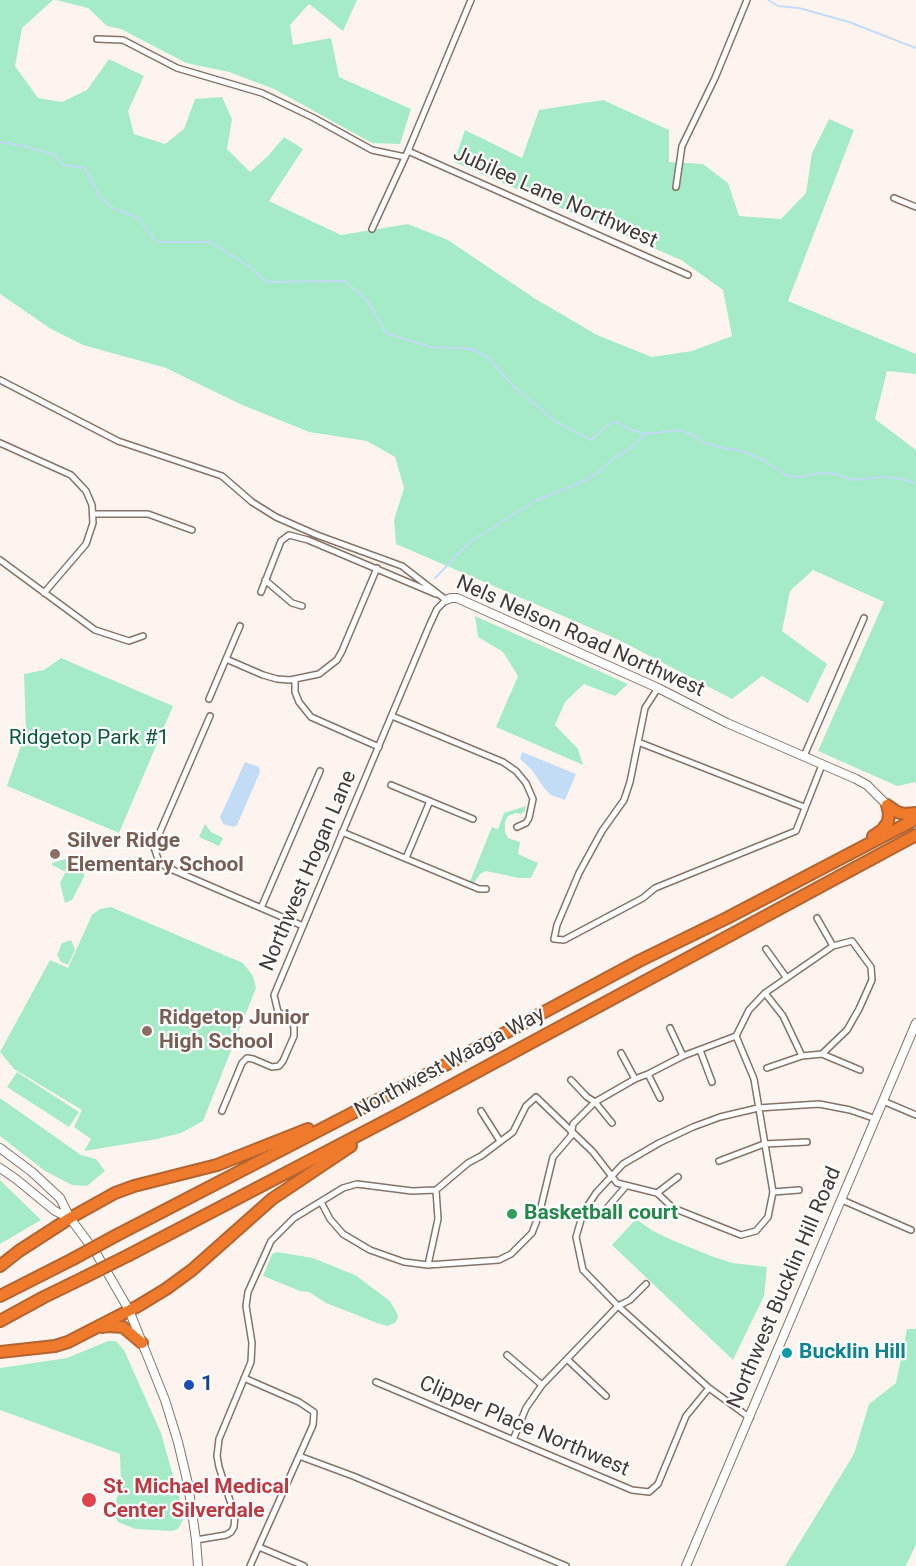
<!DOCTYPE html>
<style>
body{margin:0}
canvas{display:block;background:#fdf4f0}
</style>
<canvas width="916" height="1566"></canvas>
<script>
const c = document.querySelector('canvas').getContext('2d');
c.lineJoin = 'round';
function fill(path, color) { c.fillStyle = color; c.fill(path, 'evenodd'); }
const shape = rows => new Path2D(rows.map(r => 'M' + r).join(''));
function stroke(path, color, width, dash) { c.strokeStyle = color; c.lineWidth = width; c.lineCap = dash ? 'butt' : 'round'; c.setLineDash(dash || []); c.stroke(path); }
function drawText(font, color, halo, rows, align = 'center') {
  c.font = font + ' Roboto,sans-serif'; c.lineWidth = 4.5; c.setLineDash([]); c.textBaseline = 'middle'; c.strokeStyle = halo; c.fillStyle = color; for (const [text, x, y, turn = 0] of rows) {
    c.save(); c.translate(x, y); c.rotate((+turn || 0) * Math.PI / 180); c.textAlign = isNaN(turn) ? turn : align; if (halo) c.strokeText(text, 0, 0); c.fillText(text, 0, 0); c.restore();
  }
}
fill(shape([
 [0,0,53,0,22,28,15,66,38,98,62,102,87,90,109,59,144,76,128,111,134,134,165,144,184,129,195,99,222,97,232,119,227,149,250,172,268,156,284,137,303,149,269,201,341,235,408,224,448,240,534,298,597,335,652,357,692,351,732,336,723,290,681,260,454,162,465,130,522,158,539,110,603,100,669,130,669,162,703,164,728,183,739,216,781,219,806,193,812,153,829,119,854,130,788,301,916,354,916,374,887,371,875,419,916,450,916,782,897,786,818,751,884,602,813,570,790,591,782,631,827,664,808,703,762,676,732,699,621,641,396,544,394,520,404,488,395,457,367,441,309,432,240,404,166,368,83,345,51,329,0,294],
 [56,0,357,0,343,31,309,4,290,25,293,45,331,38,339,77,411,109,400,144,372,143,274,89,229,72,186,63,121,29,107,26,88,8],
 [475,616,628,684,615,696,584,684,565,702,555,725,578,749,583,765,496,727,518,676,503,652,478,637],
 [61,658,173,706,119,833,7,786,26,731,24,674,44,670],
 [526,806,525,811,521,814,516,813,508,816,505,822,505,832,508,838,520,842,518,854,538,863,531,878,519,878,486,871,480,874,474,883,470,881,492,827,498,829,504,813],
 [205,824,211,832,223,838,219,846,199,837],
 [69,858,71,868,64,871,52,865,52,863],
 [81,867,84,869,84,877,72,900,65,903,60,883,65,873],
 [111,907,243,963,253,976,256,988,203,1121,181,1133,157,1139,84,1151,91,1139,74,1127,82,1110,14,1069,0,1052,50,960,68,968,92,915,100,909],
 [71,940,75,950,68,965,61,962,57,955,62,943],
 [17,1072,79,1112,69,1127,7,1087],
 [0,1098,81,1155,96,1159,105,1171,87,1186,72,1185,45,1171,0,1136],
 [0,1180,41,1220,0,1244],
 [636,1219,653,1231,672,1240,711,1256,732,1263,767,1267,764,1296,733,1360,612,1245],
 [277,1252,313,1258,355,1275,390,1301,397,1313,398,1318,395,1323,387,1326,377,1323,326,1303,309,1292,300,1291,263,1276,272,1254],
 [907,1329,916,1329,916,1544,906,1566,785,1566,854,1454,869,1404,896,1383],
 [108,1341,116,1341,124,1350,161,1433,182,1508,183,1520,178,1529,172,1531,135,1529,118,1522,113,1512,121,1482,120,1454,0,1410,0,1368,67,1358]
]), '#a6ebc8');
fill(shape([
 [522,752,576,774,565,800,551,795,544,788,532,770,520,759],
 [245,762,259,767,260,772,237,825,234,827,223,824,220,817]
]), '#c3dcf5');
stroke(shape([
 [768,0,778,6,799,8,849,22,916,48],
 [0,142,24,146,55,155,63,165,85,168,98,193,110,207,138,218,157,242,211,242,250,267,267,282,345,281,368,301,386,333,430,347,471,349,488,357,514,387,555,421,591,440,604,428,615,421,631,430,646,434,680,430,696,437,702,442,723,448,742,451,763,460,788,476,802,477,819,473,836,474,852,480,885,477,902,479,916,483],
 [435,578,471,541,535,501,582,482,595,475,614,458,627,451,646,434]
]), '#c3dcf5', 2);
const street = shape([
 [97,39,123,40,177,68,262,93,314,118,372,150,405,157],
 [408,151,688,275],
 [676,187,682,146,715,78,747,0],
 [894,198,916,207],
 [372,229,408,151,471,0],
 [0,380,118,441,222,476,252,502,276,517,317,535,402,566,446,600,437,609,430,624,274,995,278,1012,290,1019,294,1027,294,1036,283,1061,279,1066,272,1067,253,1059,247,1058,242,1063,222,1111],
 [0,443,71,475,86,491,92,505,93,523,86,544,44,593],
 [93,514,148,514,192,530],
 [0,560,95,630,129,641,143,636],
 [265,580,292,603,302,606],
 [261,592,281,541,289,535,308,540,436,594],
 [226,659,263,675,277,679,290,680,319,674,337,660,342,651,377,568],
 [295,679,295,692,299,702,311,717,379,747],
 [658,688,645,708,630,782,624,800,602,831,579,873,557,925,554,939,564,940,643,898,655,888,796,831,822,765],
 [209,699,240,626],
 [210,716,156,841,154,847,159,862,166,867,303,926],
 [392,716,503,762,516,771,526,783,533,799,529,818,526,823,517,827],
 [638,742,804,807],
 [804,756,864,618],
 [391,785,473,819],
 [342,832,479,889,486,889],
 [406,858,430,801],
 [261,908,320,771],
 [817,918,833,946],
 [766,949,786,977],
 [765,993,783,1016,802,1056],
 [670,1028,683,1056],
 [736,1036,749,1010,765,993,833,946,852,941,871,967,872,980,859,1009,847,1030,822,1054,802,1056,767,1068],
 [700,1050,712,1082],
 [621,1053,635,1079],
 [822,1054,860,1070],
 [648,1074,660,1098],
 [571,1080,587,1097,595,1102,612,1123],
 [883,1101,916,1115],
 [481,1111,500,1141],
 [719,1161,764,1144,807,1142],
 [773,1192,799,1190],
 [657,1193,678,1177],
 [842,1200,911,1230],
 [321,1202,330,1219,343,1234,370,1250,404,1262,428,1265,499,1260,511,1254,532,1233,539,1215,553,1157,571,1136,573,1124,595,1102,635,1079,648,1074,683,1056,736,1036],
 [602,1214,626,1186],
 [428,1265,438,1219,436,1190],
 [507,1355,542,1385],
 [568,1360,606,1396],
 [244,1378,299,1402,314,1412,313,1425,250,1566],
 [376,1382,632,1490,649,1492,658,1484,686,1416,709,1388],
 [750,1418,709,1388,618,1306,583,1270,576,1237,583,1213,596,1193,623,1164,659,1143,693,1127,720,1117,758,1108,819,1104,850,1110,876,1119],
 [513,1440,526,1408,542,1385,618,1306,630,1300,646,1284],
 [299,1456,353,1476,566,1566],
 [196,1540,226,1535,231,1532,234,1527,235,1516,219,1467,217,1456,219,1439,251,1362,252,1343,246,1306,248,1292,271,1241,294,1218,343,1188,357,1184,412,1191,436,1190,468,1163,481,1156,513,1132,526,1106,536,1097,593,1152,617,1183,657,1193,673,1208,741,1235,756,1231,768,1217,773,1192,754,1079,736,1036],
 [259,1547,304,1566]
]);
const secondary = shape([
 [446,600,451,598,457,598,658,688,727,723,856,779,867,785,887,805],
 [0,1148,32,1172,60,1198,70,1218,96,1253,129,1310,165,1400,178,1442,188,1484,196,1540,198,1566],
 [0,1168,16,1179,55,1211,70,1218],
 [686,1566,916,1023]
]);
const highway = shape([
 [887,805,897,812,904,814,916,813],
 [873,836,882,830,888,822,889,813,887,805],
 [117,1235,453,1061,639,961,727,918,916,819],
 [129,1255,397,1115,916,835],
 [0,1266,19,1251,70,1218,115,1193,134,1186,217,1165,308,1129],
 [0,1296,73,1259],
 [0,1321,44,1297,83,1278],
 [103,1327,108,1326,123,1327,142,1343],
 [0,1352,55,1346,68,1342,138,1306,166,1289,192,1270,272,1199,351,1146]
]);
stroke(street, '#867368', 8);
stroke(secondary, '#867368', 10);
stroke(highway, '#b46430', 14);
stroke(street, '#fff', 5);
stroke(secondary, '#fff', 8);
stroke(highway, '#f07a2c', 10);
const highwayBridge = shape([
 [73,1259,117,1235],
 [83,1278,129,1255]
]);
stroke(highwayBridge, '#b46430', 14, []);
stroke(highwayBridge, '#f07a2c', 10);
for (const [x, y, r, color] of [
 [55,854,6,"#8d6e63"],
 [147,1031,6,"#8d6e63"],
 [512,1214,6,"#2e9e5b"],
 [787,1353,6,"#0f9aa8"],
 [189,1385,6,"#1a4fb4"],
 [89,1500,8,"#e0444e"]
]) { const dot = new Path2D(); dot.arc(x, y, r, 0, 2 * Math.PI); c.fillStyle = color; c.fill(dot); stroke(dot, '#fff', 2); }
drawText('21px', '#443b36', '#fff', [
 ["Jubilee Lane Northwest",555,198,24],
 ["Nels Nelson Road Northwest",580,637,24],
 ["Northwest Hogan Lane",309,871,-67],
 ["Northwest Waaga Way",450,1063,-28],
 ["Northwest Bucklin Hill Road",785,1288,-67],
 ["Clipper Place Northwest",524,1427,23]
]);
drawText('21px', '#0e593d', '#fff', [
 ["Ridgetop Park #1",89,739]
]);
drawText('bold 21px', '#785e54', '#fff', [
 ["Silver Ridge",67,842],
 ["Elementary School",67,866],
 ["Ridgetop Junior",159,1019],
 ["High School",159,1043]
], 'left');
drawText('bold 21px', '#27864d', '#fff', [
 ["Basketball court",524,1214]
], 'left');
drawText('bold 21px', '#0d838f', '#fff', [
 ["Bucklin Hill",799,1353]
], 'left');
drawText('bold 21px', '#164399', '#fff', [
 ["1",201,1385]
], 'left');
drawText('bold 21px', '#be3a42', '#fff', [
 ["St. Michael Medical",103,1488],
 ["Center Silverdale",103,1512]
], 'left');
</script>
